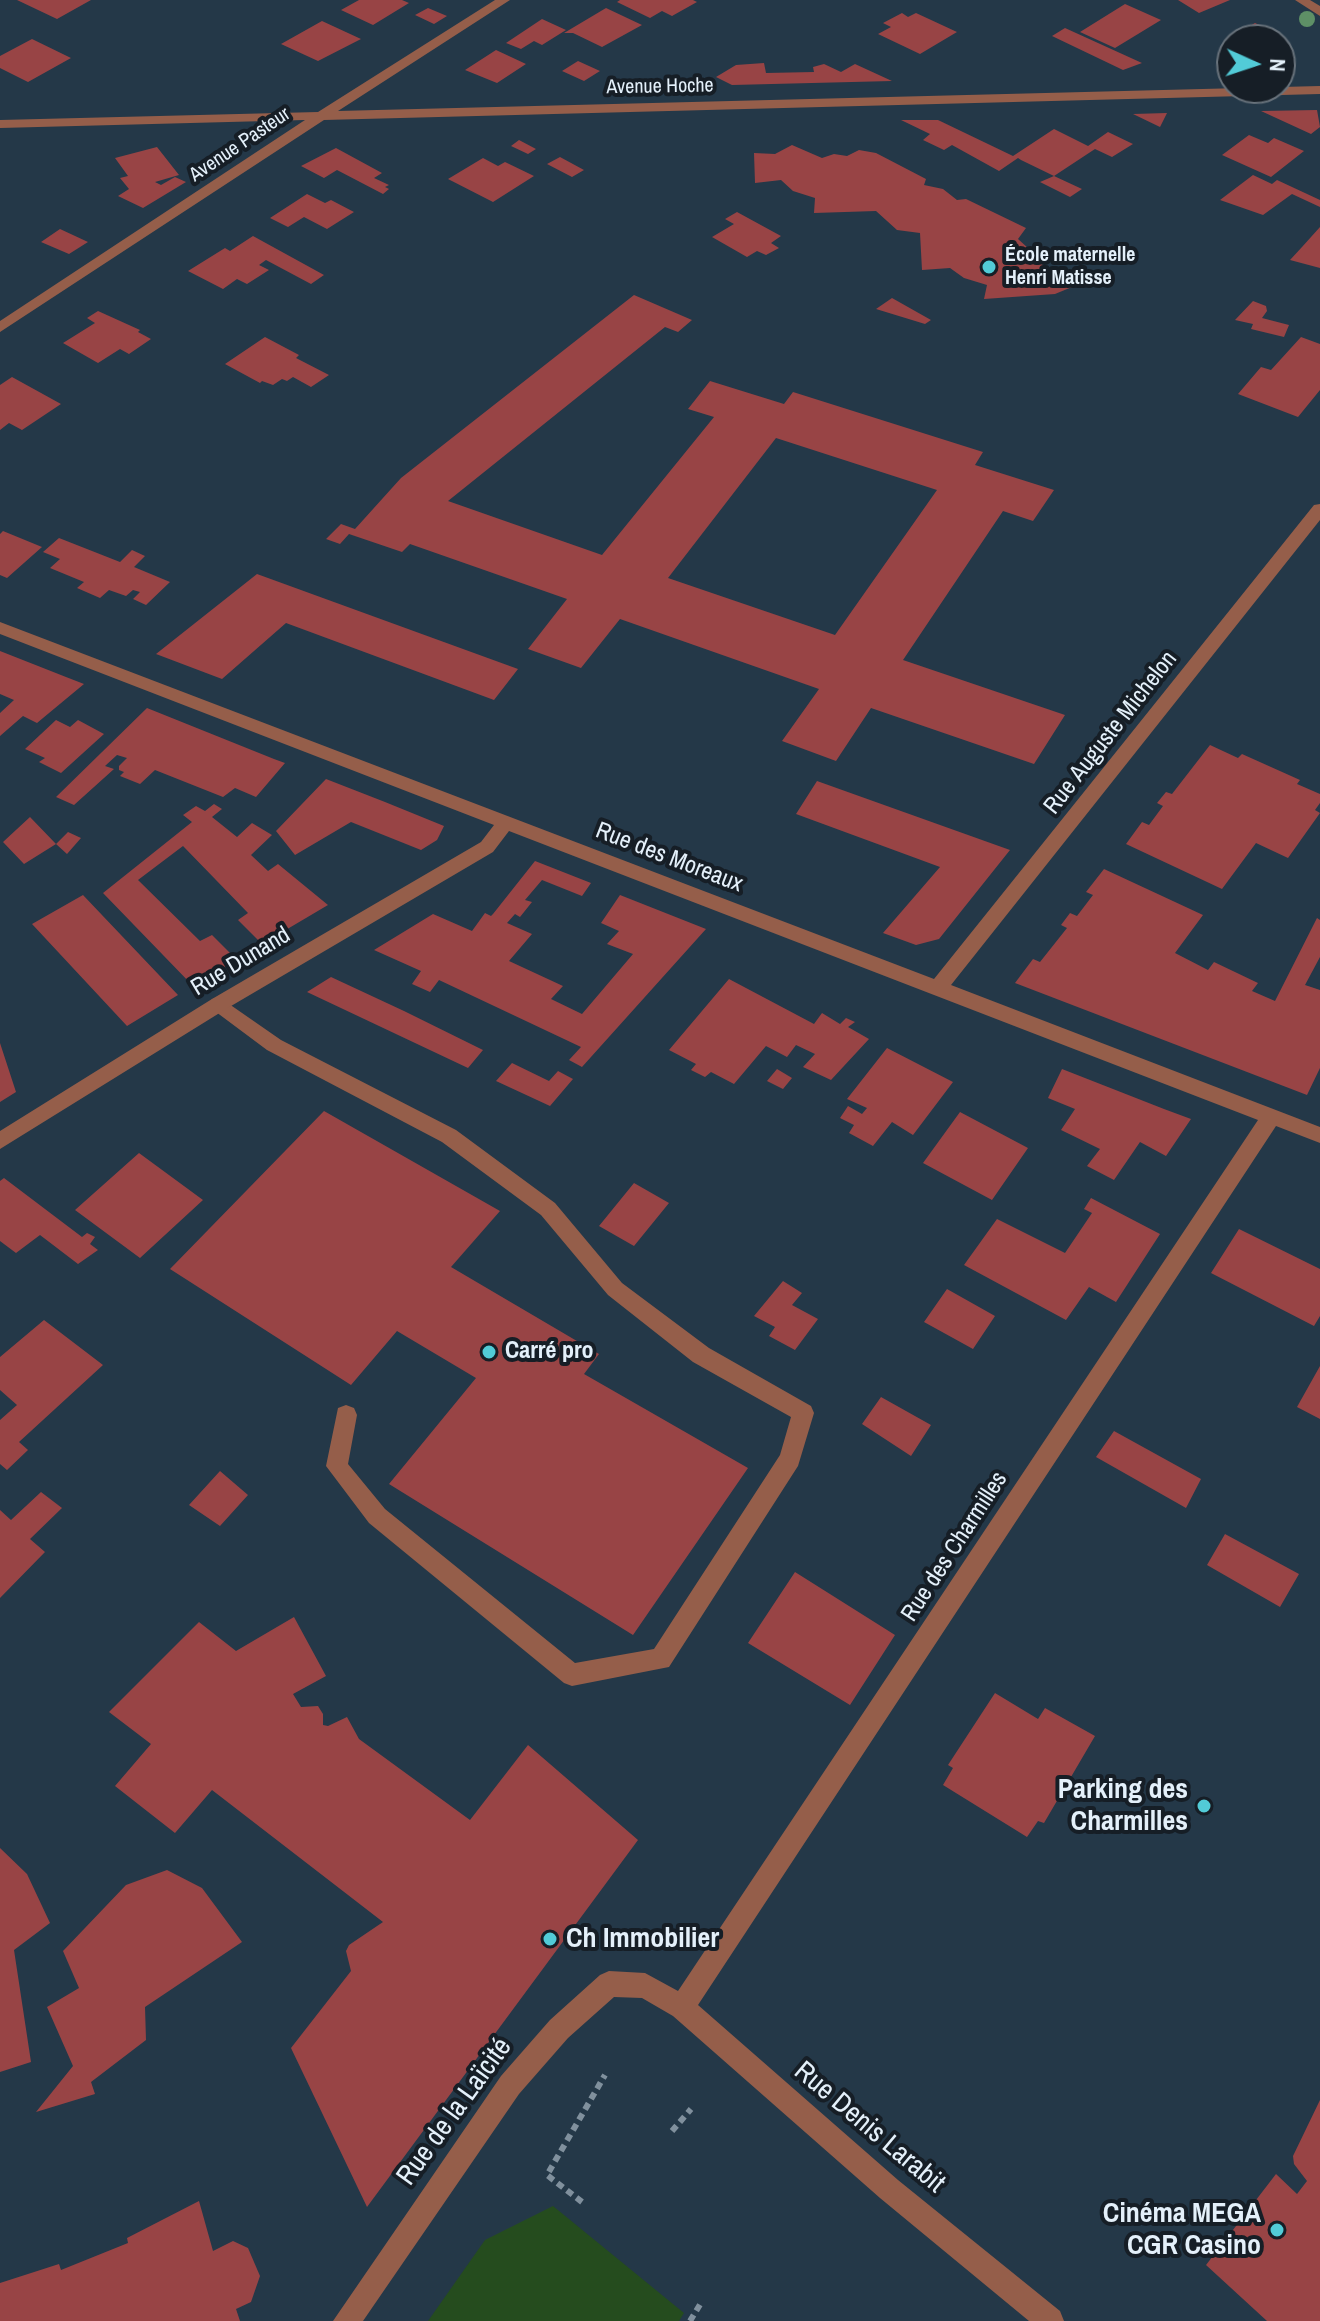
<!DOCTYPE html>
<meta charset="utf-8">
<style>
body{margin:0}
#map{position:relative;width:1320px;height:2321px;overflow:hidden;background:#243848;font-family:"Archivo Narrow",sans-serif}
canvas{display:block}
.north{position:absolute;left:1216px;top:24px;width:80px;height:80px;box-sizing:border-box;background:#161e26;border:2px solid #68727b;border-radius:50%;rotate:93deg;font-size:22px;font-weight:700;line-height:32px;text-align:center;color:#e4f0fa}
.north::after{content:'';display:block;margin:auto;width:28px;height:36px;background:#52cbd7;clip-path:polygon(50% 0,100% 100%,50% 72%,0 100%)}
</style>
<div id="map">
<canvas width="1320" height="2321"></canvas>
<div class="north">N</div>
</div>
<script>
const c = document.querySelector('canvas').getContext('2d');
c.lineJoin = 'round';
function fill(path, color) { c.fillStyle = color; c.fill(path, 'evenodd'); }
const shape = rows => new Path2D(rows.map(r => 'M' + r).join(''));
function stroke(path, color, width, dash) { c.strokeStyle = color; c.lineWidth = width; c.lineCap = dash ? 'butt' : 'round'; c.setLineDash(dash || []); c.stroke(path); }
function drawText(font, color, halo, rows, align = 'center') {
  c.font = font + ' "Archivo Narrow",sans-serif'; c.lineWidth = 8; c.setLineDash([]); c.textBaseline = 'middle'; c.strokeStyle = halo; c.fillStyle = color; for (const [text, x, y, turn = 0] of rows) {
    c.save(); c.translate(x, y); c.rotate((+turn || 0) * Math.PI / 180); c.textAlign = isNaN(turn) ? turn : align; if (halo) c.strokeText(text, 0, 0); c.fillText(text, 0, 0); c.restore();
  }
}
fill(shape([
 [553,2206,684,2313,679,2321,428,2321,485,2240]
]), '#254c1e');
fill(shape([
 [17,0,91,0,57,19],
 [359,0,402,0,409,3,373,25,341,10],
 [620,0,693,0,697,2,672,16,662,11,650,18,617,2],
 [1178,0,1230,0,1199,13],
 [1125,4,1161,20,1115,48,1080,32],
 [428,8,447,16,434,24,415,15],
 [606,8,642,25,602,47,573,33,564,33],
 [902,13,908,17,916,13,957,32,920,54,878,34,891,27,883,23],
 [542,19,566,30,542,45,534,41,521,49,506,43],
 [322,21,361,39,318,61,281,44],
 [1255,23,1282,36,1275,40,1227,40],
 [1065,28,1142,63,1123,70,1052,36],
 [32,39,71,58,28,82,0,68,0,56],
 [496,50,526,64,497,83,465,70],
 [578,61,600,71,584,81,562,71],
 [764,63,766,73,814,72,813,67,824,64,841,72,855,64,892,81,732,85,716,77,736,65],
 [1317,110,1320,127,1311,134,1261,111],
 [1167,113,1160,127,1133,114],
 [901,120,938,120,1013,156,1054,129,1088,146,1108,132,1133,144,1112,157,1095,149,1054,176,1082,189,1070,197,1040,182,1054,176,1021,160,1018,158,999,171,952,145,944,150,923,140,930,134],
 [1249,135,1268,143,1274,138,1304,151,1271,177,1222,155],
 [519,140,536,149,528,154,511,146],
 [792,145,822,158,834,154,847,156,859,150,876,153,926,179,924,185,943,189,957,200,966,199,1026,228,1018,239,1028,248,1028,258,1067,276,1072,287,1055,294,984,299,987,285,964,278,950,268,922,270,920,233,897,230,876,211,814,213,815,198,793,191,781,180,755,183,754,153,775,154],
 [157,147,179,175,155,182,161,185,175,177,186,182,143,208,118,196,129,189,120,178,128,176,115,158],
 [336,148,382,173,374,178,389,185,385,187,389,189,383,194,337,170,324,178,301,166],
 [560,157,584,170,572,177,547,164],
 [483,158,498,166,505,162,534,176,493,202,448,179],
 [1253,175,1272,184,1277,180,1320,200,1320,207,1292,194,1263,215,1220,200],
 [307,194,325,203,331,200,354,212,327,229,304,217,288,227,270,218],
 [737,212,781,236,771,243,779,248,766,255,757,251,747,257,712,237,734,224,725,219],
 [1320,227,1320,268,1290,260,1302,247],
 [60,229,88,242,69,254,41,242],
 [253,236,304,264,324,275,311,284,266,260,259,265,269,270,247,284,237,279,223,289,188,271,225,248,230,251],
 [634,295,692,320,678,332,665,327,448,501,602,555,714,417,688,409,710,381,784,404,793,392,983,452,975,465,1054,490,1033,521,1003,511,903,660,1065,715,1034,764,871,708,836,761,782,741,819,689,620,619,581,668,528,649,567,599,410,544,402,552,349,534,340,544,326,539,341,524,355,529,401,478],
 [776,438,937,490,835,635,668,578],
 [892,298,931,320,925,324,876,309],
 [1253,301,1266,306,1267,311,1262,318,1289,325,1284,337,1251,329,1253,324,1235,320],
 [98,311,140,330,138,332,151,339,129,354,120,349,98,363,63,343,95,323,87,318],
 [265,337,299,355,296,358,329,375,311,387,293,377,287,381,282,379,273,385,262,381,260,383,225,364],
 [1301,337,1320,344,1320,390,1298,417,1238,394,1261,367,1271,370],
 [12,377,61,404,22,430,9,423,0,430,0,385],
 [3,531,42,547,7,578,0,575,0,534],
 [59,538,120,562,132,550,145,556,134,567,170,582,146,605,133,599,140,592,133,590,126,596,109,590,100,598,77,588,84,582,50,568,60,559,43,552],
 [257,574,518,669,494,700,286,623,222,679,156,654],
 [0,651,66,677,84,684,37,723,23,716,0,736,0,713,14,700,0,694],
 [147,708,274,759,285,763,256,797,235,788,223,797,155,770,140,784,120,776,124,772,119,770,119,766,127,758,117,755,105,766,114,769,74,805,56,797],
 [56,720,70,727,78,720,104,734,61,773,39,762,45,758,25,749],
 [1210,745,1238,758,1242,754,1300,780,1297,784,1320,794,1320,803,1315,810,1320,813,1288,858,1256,843,1222,889,1126,844,1142,822,1149,825,1163,806,1157,803,1166,792,1172,794],
 [326,779,385,802,444,826,437,840,421,850,351,822,295,855,276,831],
 [817,781,1010,850,939,939,916,945,883,933,940,867,796,814],
 [214,804,222,809,212,817,237,837,252,823,272,835,251,855,268,871,278,864,328,905,262,944,238,920,248,913,183,846,138,880,200,941,212,935,237,960,193,986,103,893,192,822,183,815,196,806,205,811],
 [30,817,56,844,24,864,3,842],
 [68,832,81,838,67,854,56,844],
 [535,861,591,883,582,896,542,880,525,900,532,902,520,917,515,914,507,923,532,934,509,961,563,986,551,999,582,1014,633,954,607,944,619,931,601,923,620,895,706,929,582,1067,569,1060,581,1047,439,980,430,992,412,984,421,971,374,950,433,914,472,931,485,913,491,916,493,914],
 [1104,869,1203,915,1175,953,1208,970,1214,962,1258,983,1252,991,1275,1001,1317,918,1320,920,1320,957,1305,985,1320,990,1320,1068,1307,1095,1015,983,1033,959,1040,962,1067,928,1061,925,1070,913,1077,916,1093,895,1086,892],
 [83,895,178,995,127,1026,32,924],
 [331,977,404,1011,483,1050,468,1068,307,992],
 [729,979,814,1024,822,1013,840,1024,846,1018,855,1022,848,1027,869,1039,831,1080,803,1067,815,1054,796,1045,787,1057,766,1046,734,1084,711,1072,705,1077,691,1070,696,1064,669,1050],
 [0,1043,16,1092,0,1102],
 [887,1048,953,1082,913,1135,892,1122,873,1146,849,1133,854,1125,840,1118,848,1106,862,1114,867,1108,847,1099],
 [512,1063,549,1081,558,1071,573,1079,550,1106,496,1081],
 [777,1069,792,1078,783,1089,767,1081],
 [1062,1069,1164,1109,1191,1119,1166,1156,1140,1142,1114,1180,1087,1166,1100,1149,1061,1130,1075,1109,1048,1098],
 [324,1111,500,1211,451,1267,599,1354,584,1374,748,1468,633,1635,389,1484,476,1378,397,1331,351,1385,170,1269],
 [960,1112,1028,1148,992,1200,923,1163],
 [139,1153,203,1200,140,1258,75,1210],
 [4,1178,82,1237,87,1233,95,1237,90,1244,98,1250,78,1264,40,1235,16,1253,0,1241,0,1181],
 [634,1183,669,1203,634,1246,599,1226],
 [1091,1198,1160,1234,1116,1302,1089,1287,1066,1320,964,1265,997,1219,1065,1253,1092,1213,1084,1209],
 [1239,1229,1320,1269,1320,1316,1314,1326,1211,1273],
 [783,1281,802,1293,792,1305,818,1319,795,1350,769,1336,775,1327,754,1316],
 [947,1289,995,1316,973,1349,924,1322],
 [44,1320,103,1365,19,1442,28,1450,7,1470,0,1464,0,1420,17,1405,0,1390,0,1357],
 [1320,1366,1320,1419,1297,1407],
 [881,1397,931,1425,911,1456,862,1424],
 [1114,1431,1201,1479,1186,1508,1096,1457],
 [220,1471,248,1495,220,1526,189,1505],
 [41,1492,62,1508,30,1539,45,1552,0,1598,0,1510,11,1520],
 [1225,1534,1299,1574,1280,1607,1207,1565],
 [795,1572,895,1635,850,1705,748,1643],
 [294,1617,326,1676,293,1694,301,1707,318,1706,323,1714,323,1725,328,1726,347,1717,359,1739,470,1820,528,1745,638,1840,367,2207,291,2048,351,1971,346,1951,349,1945,383,1922,212,1790,175,1833,115,1786,151,1744,109,1712,199,1622,236,1651],
 [995,1693,1038,1719,1045,1708,1095,1736,1044,1823,1038,1821,1027,1837,943,1785,953,1768,948,1765],
 [0,1848,27,1874,50,1923,14,1950,31,2062,0,2072],
 [167,1870,202,1888,242,1942,145,2007,146,2040,91,2082,95,2094,36,2112,73,2066,47,2007,79,1988,63,1951,126,1885],
 [1320,2100,1320,2321,1267,2321,1206,2265,1276,2174,1297,2194,1307,2181,1294,2164,1293,2156],
 [199,2201,213,2251,233,2241,248,2248,260,2276,251,2302,236,2309,240,2321,0,2321,0,2283,59,2264,61,2270,128,2243,127,2238]
]), '#984445');
stroke(shape([
 [672,2131,691,2109],
 [582,2202,547,2175,605,2075],
 [690,2321,701,2303]
]), '#80909d', 6, [7, 5]);
fill(shape([
 [219,997,281,1040,456,1130,555,1203,622,1283,709,1348,811,1406,814,1413,798,1466,669,1667,572,1686,564,1683,369,1523,326,1466,338,1408,346,1405,354,1408,357,1415,348,1464,385,1509,575,1663,654,1649,780,1455,791,1417,693,1362,608,1295,541,1215,442,1142,267,1050,212,1009,209,1004,212,999,219,997]
]), '#955e4a');
fill(shape([
 [495,0,510,0,338,111,1320,86,1320,94,324,120,0,332,0,321,305,120,0,128,0,120,318,112,495,0],
 [1295,0,1310,0,1320,6,1320,16,1295,0],
 [1320,504,1320,520,951,985,1320,1127,1320,1143,1276,1126,698,2005,898,2180,1060,2311,1064,2321,1029,2321,880,2198,673,2016,642,1998,614,1997,568,2038,519,2094,363,2321,333,2321,501,2076,550,2020,600,1975,609,1971,645,1973,678,1991,1258,1120,509,831,493,852,226,1009,0,1149,0,1131,212,999,481,842,494,825,0,634,0,622,934,979,1314,505,1320,504]
]), '#955e4a');
c.fillStyle = '#5e9066';
for (const [x, y] of [
 [1307,19]
]) { c.beginPath(); c.arc(x, y, 8, 0, 2 * Math.PI); c.fill(); }
for (const [x, y, r, color] of [
 [989,267,8,"#52cbd7"],
 [489,1352,8,"#52cbd7"],
 [1204,1806,8,"#52cbd7"],
 [550,1939,8,"#52cbd7"],
 [1277,2230,8,"#52cbd7"]
]) { const dot = new Path2D(); dot.arc(x, y, r, 0, 2 * Math.PI); c.fillStyle = color; c.fill(dot); stroke(dot, '#161e26', 3); }
drawText('20px', '#e4f0fa', '#161e26', [
 ["Avenue Hoche",660,87,-1],
 ["Avenue Pasteur",240,145,-34]
]);
drawText('bold 20px', '#e4f0fa', '#161e26', [
 ["École maternelle",1005,256],
 ["Henri Matisse",1005,279]
], 'left');
drawText('24px', '#e4f0fa', '#161e26', [
 ["Rue Auguste Michelon",1111,733,-52],
 ["Rue des Moreaux",669,858,21],
 ["Rue Dunand",241,962,-31],
 ["Rue des Charmilles",955,1547,-57]
]);
drawText('bold 24px', '#e4f0fa', '#161e26', [
 ["Carré pro",505,1352]
], 'left');
drawText('bold 28px', '#e4f0fa', '#161e26', [
 ["Parking des",1188,1790],
 ["Charmilles",1188,1822],
 ["Ch Immobilier",566,1939,"left"],
 ["Cinéma MEGA",1261,2214],
 ["CGR Casino",1261,2246]
], 'right');
drawText('28px', '#e4f0fa', '#161e26', [
 ["Rue de la Laïcité",455,2112,-54],
 ["Rue Denis Larabit",869,2128,40]
]);
</script>
